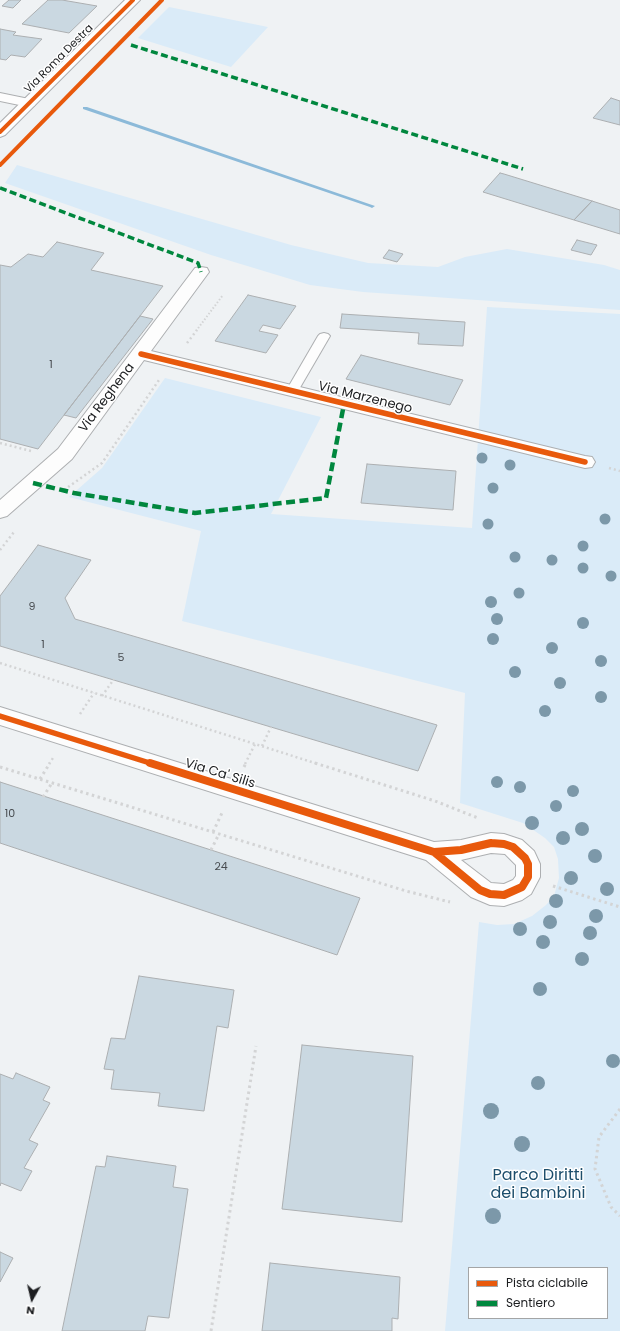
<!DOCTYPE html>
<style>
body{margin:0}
#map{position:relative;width:620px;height:1331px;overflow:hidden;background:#eff2f4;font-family:Poppins,sans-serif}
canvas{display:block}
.legend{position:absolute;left:468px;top:1267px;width:140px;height:52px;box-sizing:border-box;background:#fff;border:1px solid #a4a5a6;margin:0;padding:5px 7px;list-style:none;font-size:12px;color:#1c1e20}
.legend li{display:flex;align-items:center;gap:8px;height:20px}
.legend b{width:20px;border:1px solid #a4a5a6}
.north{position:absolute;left:12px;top:1279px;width:40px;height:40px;-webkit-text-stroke:3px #fff;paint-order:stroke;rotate:188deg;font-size:11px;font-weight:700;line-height:16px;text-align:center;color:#1c1e20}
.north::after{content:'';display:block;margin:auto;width:14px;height:18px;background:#1c1e20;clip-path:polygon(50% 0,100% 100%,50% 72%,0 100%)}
</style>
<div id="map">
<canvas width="620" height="1331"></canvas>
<ul class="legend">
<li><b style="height:5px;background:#e8590c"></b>Pista ciclabile</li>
<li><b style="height:5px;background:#00873e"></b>Sentiero</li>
</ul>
<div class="north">N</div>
</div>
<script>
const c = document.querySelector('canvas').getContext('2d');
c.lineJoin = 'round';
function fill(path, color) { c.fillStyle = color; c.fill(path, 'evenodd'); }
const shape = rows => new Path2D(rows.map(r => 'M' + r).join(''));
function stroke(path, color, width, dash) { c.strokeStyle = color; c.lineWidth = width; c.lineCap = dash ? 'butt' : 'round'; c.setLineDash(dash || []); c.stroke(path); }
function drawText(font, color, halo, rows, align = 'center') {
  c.font = font + ' Poppins,sans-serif'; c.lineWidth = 3; c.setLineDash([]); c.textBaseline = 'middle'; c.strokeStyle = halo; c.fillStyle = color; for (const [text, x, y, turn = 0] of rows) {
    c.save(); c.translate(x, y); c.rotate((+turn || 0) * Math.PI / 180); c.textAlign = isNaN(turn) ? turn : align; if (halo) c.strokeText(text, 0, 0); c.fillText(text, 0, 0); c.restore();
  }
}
fill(shape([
 [169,7,268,27,231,67,138,38],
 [17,165,291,245,368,263,438,267,465,257,507,249,604,265,620,270,620,310,363,292,310,285,211,255,5,183],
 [487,307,620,314,620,1331,445,1331,479,922,497,925,514,924,532,916,546,905,554,896,559,878,558,859,554,847,545,838,523,823,460,803,465,693,182,621,201,531,69,497,102,468,165,378,321,417,271,514,472,528],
 [469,1268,607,1268,607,1318,469,1318]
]), '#daebf8');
fill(shape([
 [83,107,87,107,375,206,372,208,370,207,83,109,83,107]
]), '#8cbad9');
const building = shape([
 [9,0,21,0,13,8,2,6,9,0],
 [48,0,62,0,97,6,69,33,22,24,48,0],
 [0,29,16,32,13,35,42,39,25,57,11,55,6,60,0,59,0,29],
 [611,98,620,101,620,125,593,118,611,98],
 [500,173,504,174,592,201,574,220,483,192,500,173],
 [592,201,620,210,620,234,574,220,592,201],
 [577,240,597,245,591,255,571,250,577,240],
 [57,242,104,253,91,270,163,286,38,449,0,439,0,265,11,267,28,254,43,257,57,242],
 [389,250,403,254,397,262,383,258,389,250],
 [248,295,296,306,280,329,263,325,259,331,278,335,266,353,215,341,248,295],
 [342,314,465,322,463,346,418,344,419,333,340,328,342,314],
 [140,316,153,319,76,418,64,415,140,316],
 [361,355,463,380,450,405,346,379,361,355],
 [367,464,456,471,453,510,361,503,367,464],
 [38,545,91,560,65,598,75,619,437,725,418,771,0,646,0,596,38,545],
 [0,782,360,898,337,955,0,843,0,782],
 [139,976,234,990,228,1028,217,1026,204,1111,158,1106,160,1093,111,1089,114,1070,104,1069,111,1038,125,1039,139,976],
 [302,1045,413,1056,402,1222,282,1209,302,1045],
 [16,1073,50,1087,43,1100,50,1103,29,1140,38,1144,24,1168,32,1171,21,1191,1,1183,0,1186,0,1074,13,1079,16,1073],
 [107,1156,176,1166,173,1187,188,1189,169,1318,148,1316,145,1331,62,1331,96,1166,105,1167,107,1156],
 [0,1252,13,1258,0,1282,0,1252],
 [270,1263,400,1277,398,1319,392,1318,392,1331,262,1331,270,1263]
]);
fill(building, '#cad8e1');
stroke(building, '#acafb1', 1);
const service = shape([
 [324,333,328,334,330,336,298,391,296,394,292,395,288,394,286,391,318,336,320,334,324,333]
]);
const minor = shape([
 [0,93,34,100,36,103,34,106,29,107,0,101,0,93],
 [201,267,207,268,209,272,151,351,585,456,592,457,595,462,592,467,585,468,144,360,72,459,7,516,0,518,0,500,58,449,195,268,201,267],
 [0,707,434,842,461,840,491,833,504,834,522,840,534,851,540,864,540,877,531,894,522,900,504,906,490,905,471,897,426,860,0,725,0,707],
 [491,853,505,854,516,865,516,876,513,880,504,884,491,883,461,860,491,853]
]);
const tertiary = shape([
 [125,0,140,0,5,135,0,137,0,123,125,0]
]);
stroke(service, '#adafb1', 2);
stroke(minor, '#adafb1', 2);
stroke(tertiary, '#adafb1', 2);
stroke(shape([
 [196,331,223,295]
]), '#d3d4d5', 2, [1.5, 2]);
stroke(shape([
 [187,343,197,330],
 [0,443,31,451],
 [609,468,620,471],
 [64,490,102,463,159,380],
 [0,550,14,532],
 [0,663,318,764],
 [102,696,114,679],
 [80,714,94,693],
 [262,746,271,727],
 [49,764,53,758],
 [245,764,255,744]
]), '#d3d4d5', 2.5, [2, 3]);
stroke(shape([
 [315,763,435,801,478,818],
 [0,767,406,891,450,902],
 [244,767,246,763],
 [40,779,50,763],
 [43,797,52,783],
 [213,832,222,813],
 [211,850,219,834],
 [553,886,620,907],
 [620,1109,599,1137,595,1169,611,1207,620,1216],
 [211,1331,256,1046]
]), '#d3d4d5', 3, [2.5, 3.5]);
fill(service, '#fdfdfd');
fill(minor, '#fdfdfd');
fill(tertiary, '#fdfdfd');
stroke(shape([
 [131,45,523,169],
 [0,188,198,263,201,272]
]), '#00873e', 3.5, [7, 3.5]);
stroke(shape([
 [33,483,74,493,195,513,326,498,344,404]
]), '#00873e', 4.5, [9, 4.5]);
stroke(shape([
 [0,132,133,0],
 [0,165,162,0]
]), '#e8590c', 4);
stroke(shape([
 [141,354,585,462],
 [0,716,153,764]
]), '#e8590c', 5.5);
stroke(shape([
 [150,763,434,852],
 [491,843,504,844,513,847,525,858,528,864,528,877,522,887,504,895,490,894,480,890,434,852,461,850,491,843]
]), '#e8590c', 8);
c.fillStyle = '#7c98a9';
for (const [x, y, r] of [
 [482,458,5.5],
 [510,465,5.5],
 [493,488,5.5],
 [605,519,5.5],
 [488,524,5.5],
 [583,546,5.5],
 [515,557,5.5],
 [552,560,5.5],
 [583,568,5.5],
 [611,576,5.5],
 [519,593,5.5],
 [491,602,6],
 [497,619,6],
 [583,623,6],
 [493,639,6],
 [552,648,6],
 [601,661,6],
 [515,672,6],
 [560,683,6],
 [601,697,6],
 [545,711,6],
 [497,782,6],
 [520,787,6],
 [573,791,6],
 [556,806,6],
 [532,823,7],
 [582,829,7],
 [563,838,7],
 [595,856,7],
 [571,878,7],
 [607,889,7],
 [556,901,7],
 [596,916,7],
 [550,922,7],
 [520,929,7],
 [590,933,7],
 [543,942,7],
 [582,959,7],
 [540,989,7],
 [613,1061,7],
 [538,1083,7],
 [491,1111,8],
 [522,1144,8],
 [493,1216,8]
]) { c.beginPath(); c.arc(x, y, r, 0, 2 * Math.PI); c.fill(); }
drawText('11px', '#1c1e20', '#fff', [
 ["Via Roma Destra",59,59,-45]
]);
drawText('11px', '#484c50', null, [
 ["1",51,365],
 ["9",32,607],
 ["1",43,645],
 ["5",121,658],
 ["10",10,814],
 ["24",221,867]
]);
drawText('13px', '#1c1e20', '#fff', [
 ["Via Reghena",107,398,-53],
 ["Via Marzenego",365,398,14],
 ["Via Ca' Silis",220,774,17]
]);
drawText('16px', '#1d4e6c', '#fff', [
 ["Parco Diritti",538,1176],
 ["dei Bambini",538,1194]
]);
</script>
